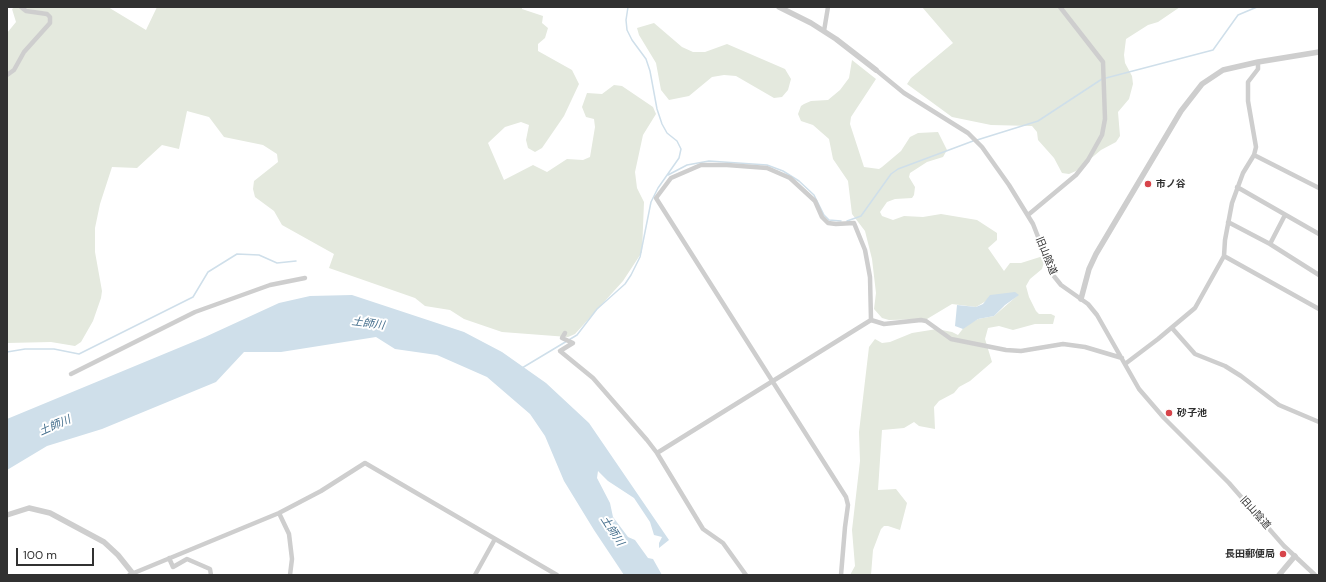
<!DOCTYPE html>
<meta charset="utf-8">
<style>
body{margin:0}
#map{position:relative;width:1326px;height:582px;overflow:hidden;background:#fff;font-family:"DM Sans",sans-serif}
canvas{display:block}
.frame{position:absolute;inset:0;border:8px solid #313131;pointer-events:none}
.scale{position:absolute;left:16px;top:548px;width:78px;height:18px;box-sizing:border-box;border:2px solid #313131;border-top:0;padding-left:5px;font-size:12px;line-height:14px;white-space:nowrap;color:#313131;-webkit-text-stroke:3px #fff;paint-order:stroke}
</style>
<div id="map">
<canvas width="1326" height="582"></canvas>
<div class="frame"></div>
<div class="scale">100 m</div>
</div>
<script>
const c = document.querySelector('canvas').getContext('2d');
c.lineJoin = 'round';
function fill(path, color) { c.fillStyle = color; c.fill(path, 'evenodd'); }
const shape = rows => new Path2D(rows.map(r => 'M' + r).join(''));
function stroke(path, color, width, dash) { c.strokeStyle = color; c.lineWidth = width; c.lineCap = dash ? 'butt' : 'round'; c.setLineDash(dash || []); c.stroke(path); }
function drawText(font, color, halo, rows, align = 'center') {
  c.font = font + ' "DM Sans","Noto Sans JP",sans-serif'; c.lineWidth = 4; c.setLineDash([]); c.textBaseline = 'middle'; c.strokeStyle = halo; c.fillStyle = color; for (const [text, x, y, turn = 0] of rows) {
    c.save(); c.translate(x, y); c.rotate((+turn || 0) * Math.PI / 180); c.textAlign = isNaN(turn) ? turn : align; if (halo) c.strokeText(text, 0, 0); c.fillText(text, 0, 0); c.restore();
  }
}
fill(shape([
 [15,7,108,7,146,30,157,7,522,7,522,9,543,16,542,23,548,28,545,38,538,44,538,51,572,70,579,84,564,116,542,148,535,152,528,148,526,140,529,125,521,122,505,127,488,143,504,180,533,165,547,172,567,159,583,160,590,157,595,127,594,119,586,117,582,107,587,93,602,94,614,85,622,86,653,107,656,114,643,135,635,172,637,188,644,202,642,252,623,281,575,334,568,337,502,332,464,319,450,310,425,306,415,298,329,268,334,254,282,225,274,211,255,197,253,189,254,181,278,162,277,154,263,145,224,137,209,117,187,111,179,149,162,145,137,168,112,167,100,204,95,228,95,252,102,291,101,298,93,321,81,342,75,346,51,342,7,343,7,33,16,22,12,9],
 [922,7,1180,7,1158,22,1148,25,1126,39,1124,55,1125,63,1132,76,1133,84,1129,99,1118,112,1120,136,1116,142,1101,150,1076,171,1069,174,1062,173,1054,158,1038,140,1037,132,1032,126,991,125,952,117,907,84,911,78,953,43],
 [654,23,682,47,693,52,705,52,727,44,785,69,791,79,788,90,782,97,774,98,736,76,724,75,712,77,689,96,669,100,661,90,656,63,639,35,637,28],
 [852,60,876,79,851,117,850,124,864,167,879,169,882,167,901,151,910,137,918,133,938,132,947,150,943,157,927,162,910,173,909,177,915,187,914,195,912,198,895,199,887,202,880,212,882,216,893,220,904,216,923,217,941,214,977,220,997,233,997,240,988,248,1004,271,1010,263,1021,263,1040,257,1043,258,1044,262,1042,269,1030,279,1026,286,1029,297,1036,311,1039,314,1051,314,1055,316,1053,324,1035,324,1013,330,999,326,988,328,985,339,992,362,970,381,959,387,954,393,939,401,934,407,935,429,919,426,914,422,904,428,882,430,878,490,896,489,907,503,906,507,900,530,888,526,884,526,881,529,873,550,871,575,850,575,855,566,852,530,860,461,859,432,869,347,875,339,882,343,890,342,912,333,937,329,952,332,958,335,965,326,978,319,994,316,1018,295,986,301,976,307,952,304,927,319,889,320,882,318,874,309,876,293,872,259,865,231,852,214,848,181,833,159,829,139,813,125,801,121,798,114,801,106,804,104,811,101,828,100,840,90,849,78]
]), '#e4e9de');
fill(shape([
 [1015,292,1019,295,1005,305,994,316,978,319,963,329,955,326,957,305,976,307,983,304,990,295],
 [352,295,464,332,502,352,546,383,589,423,669,540,659,548,659,543,662,537,654,535,650,522,634,498,608,481,598,471,597,478,610,503,613,517,628,537,635,540,648,558,653,559,662,575,624,575,594,530,564,481,545,436,530,414,487,377,437,355,395,349,376,337,281,352,244,352,216,382,102,429,47,446,7,470,7,419,205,337,279,303,310,296]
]), '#cfdfea');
stroke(shape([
 [1106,78,1213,50,1238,15,1257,7],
 [977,140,1038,121,1102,79],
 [668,175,687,165,709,161,767,165,783,171,799,181,814,195,824,215,829,220,841,221],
 [847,221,861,216,891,174,898,169,973,141],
 [7,352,25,349,54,349,79,354,193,297,208,272,237,254,259,255,277,263,296,261],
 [522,368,577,335,597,309,625,284,631,275,640,257,651,202,658,188,679,158,681,149,677,141,667,133,662,124,657,109,650,71,646,59,632,40,627,30,626,20,628,7]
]), '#cfdfea', 1.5);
stroke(shape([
 [824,31,828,7],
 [876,70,904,93,968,133,982,147,1009,185,1033,224,1053,275,1061,285,1088,304,1097,315,1139,389,1164,418,1229,483,1284,546,1315,575],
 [7,75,14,70,24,52,50,23,50,17,47,14,26,11,21,7],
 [1254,155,1319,188],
 [1237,187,1319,234],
 [1028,215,1076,175,1088,160,1102,135,1105,119,1103,62,1060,7],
 [1228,222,1270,244,1319,275],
 [1270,244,1285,215],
 [1224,256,1319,309],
 [1172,328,1195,354,1225,366,1241,376,1279,405,1319,422],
 [565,333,562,338,573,343,560,351,593,378,647,440,657,453,703,529,723,543,746,575],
 [1125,364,1158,339,1195,308,1224,256,1225,240,1232,203,1243,173,1254,155,1256,147,1248,101,1248,82,1258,69,1258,62],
 [71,374,195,312,270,285,305,278],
 [657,453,871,320,884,324,921,320,926,321,951,339,1006,350,1021,351,1063,344,1085,347,1122,358],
 [279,513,289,534,292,559,290,575],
 [169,558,173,567,187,559,210,569,211,575],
 [129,575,279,513,321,491,365,463,557,575],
 [475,575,495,539],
 [841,575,845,527,848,505,846,497,656,198,671,178,701,165,727,165,767,168,790,178,815,201,822,217,828,223,836,224,854,223,865,250,870,277,871,320]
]), '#cecece', 4.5);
stroke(shape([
 [779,7,811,23,836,39,876,70],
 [1081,299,1089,269,1096,254,1181,111,1202,84,1223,70,1258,62,1319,52],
 [7,515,29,508,50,513,104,542,118,555,134,575],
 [1279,575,1295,556]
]), '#cecece', 5.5);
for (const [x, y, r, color] of [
 [1148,184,4,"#d7444a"],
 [1169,413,4,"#d7444a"],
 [1283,554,4,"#d7444a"]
]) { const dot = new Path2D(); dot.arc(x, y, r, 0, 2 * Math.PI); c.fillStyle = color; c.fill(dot); stroke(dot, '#fff', 1.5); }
drawText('bold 10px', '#313131', '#fff', [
 ["市ノ谷",1156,184],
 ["砂子池",1177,413],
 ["長田郵便局",1275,554,"right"]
], 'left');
drawText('10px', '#313131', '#fff', [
 ["旧山陰道",1046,256,68],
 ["旧山陰道",1255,513,48]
]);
drawText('italic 11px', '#456f8d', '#fff', [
 ["土師川",368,324,8],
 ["土師川",55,426,-24],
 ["土師川",612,531,57]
]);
</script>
